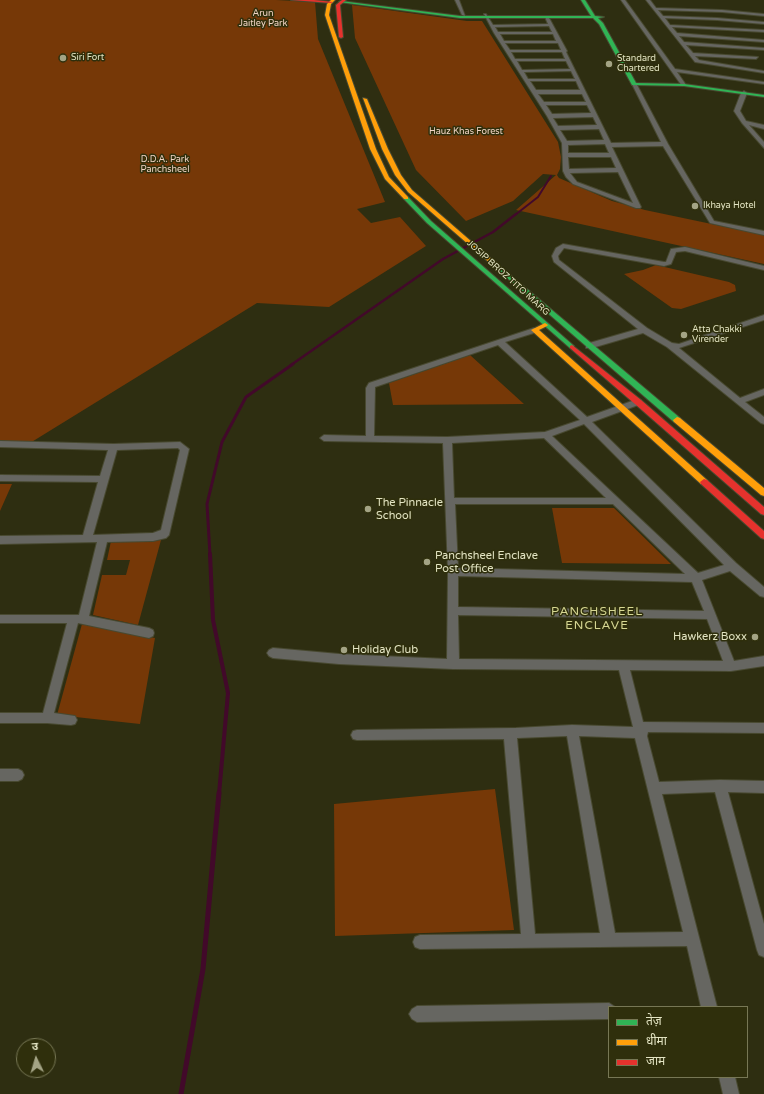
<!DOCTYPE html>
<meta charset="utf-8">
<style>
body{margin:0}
#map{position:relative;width:764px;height:1094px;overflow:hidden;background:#2e2e11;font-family:"Varela Round","Noto Sans Devanagari",sans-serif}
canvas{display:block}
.legend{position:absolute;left:608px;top:1006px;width:140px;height:72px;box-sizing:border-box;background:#2f2f0c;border:1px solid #775;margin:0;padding:5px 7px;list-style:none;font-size:12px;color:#e3e4c3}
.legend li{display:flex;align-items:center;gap:8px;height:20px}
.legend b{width:20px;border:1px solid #775}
.north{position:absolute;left:16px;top:1038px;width:40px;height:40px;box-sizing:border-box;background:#2f2f0c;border:1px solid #775;border-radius:50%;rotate:355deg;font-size:11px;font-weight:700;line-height:16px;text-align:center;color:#e3e4c3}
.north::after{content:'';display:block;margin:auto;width:14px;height:18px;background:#a4a485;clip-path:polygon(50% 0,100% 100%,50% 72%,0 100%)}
</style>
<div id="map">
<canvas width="764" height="1094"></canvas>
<ul class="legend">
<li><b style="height:5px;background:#30b455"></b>तेज़</li>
<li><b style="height:5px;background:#ff9f0a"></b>धीमा</li>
<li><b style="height:5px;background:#e5322d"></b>जाम</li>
</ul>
<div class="north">उ</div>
</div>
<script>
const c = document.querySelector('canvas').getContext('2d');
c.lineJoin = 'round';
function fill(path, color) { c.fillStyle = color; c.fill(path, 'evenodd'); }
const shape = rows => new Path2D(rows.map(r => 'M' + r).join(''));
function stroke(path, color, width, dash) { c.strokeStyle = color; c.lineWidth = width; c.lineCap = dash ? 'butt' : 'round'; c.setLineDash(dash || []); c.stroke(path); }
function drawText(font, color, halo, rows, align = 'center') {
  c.font = font + ' "Varela Round",sans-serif'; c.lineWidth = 3; c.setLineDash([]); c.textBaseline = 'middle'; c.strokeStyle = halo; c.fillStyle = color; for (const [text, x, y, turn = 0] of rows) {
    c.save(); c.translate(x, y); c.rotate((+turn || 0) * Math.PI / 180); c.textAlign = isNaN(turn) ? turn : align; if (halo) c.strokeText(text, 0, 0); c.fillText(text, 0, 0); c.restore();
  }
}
fill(shape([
 [0,0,276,0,315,2,318,39,385,202,357,209,371,223,400,217,426,246,329,307,257,303,30,443,0,442],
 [352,5,467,21,482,21,558,142,561,157,560,169,557,175,559,178,612,201,645,210,764,235,764,264,516,210,556,175,543,174,513,201,466,221,416,170,355,38],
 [656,265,729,282,735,285,736,291,681,309,672,308,624,274,643,270],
 [470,355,524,404,393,405,389,383],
 [0,484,12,484,0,511],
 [614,508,671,564,562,563,552,508],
 [161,540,138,625,93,615,102,575,126,575,130,560,107,560,111,541],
 [82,624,155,638,140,724,57,715],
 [495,789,514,930,335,936,334,804]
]), '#763807');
stroke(shape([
 [515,215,538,197,551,176]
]), '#42092a', 2);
stroke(shape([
 [291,365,443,259,493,232,516,214]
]), '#42092a', 2.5);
stroke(shape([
 [210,555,207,504,222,442,246,397,293,364]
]), '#42092a', 3);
stroke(shape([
 [210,554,213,620,228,693,219,794]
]), '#42092a', 4);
stroke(shape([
 [181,1094,203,969,219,793]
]), '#42092a', 5);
const street = shape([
 [455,0,459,0,465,16,462,15,455,0],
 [621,0,625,0,675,69,764,82,764,84,677,72,686,85,682,86,621,0],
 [646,0,650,0,656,8,722,10,764,14,764,16,722,12,658,10,663,16,717,18,764,22,764,24,717,20,665,18,670,25,764,30,764,32,672,27,677,33,764,40,764,42,679,36,684,42,764,48,764,50,686,45,693,53,758,57,756,59,695,56,699,60,764,71,764,73,695,62,646,0],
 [484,14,486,14,493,25,548,24,545,17,548,16,567,51,566,52,611,143,661,142,632,84,636,83,668,144,714,221,764,231,764,235,710,223,663,146,612,147,641,207,640,208,636,208,573,184,566,177,563,171,562,143,547,116,494,33,484,14],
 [549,26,552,32,498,32,495,27,549,26],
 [500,34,553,34,556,41,504,41,500,34],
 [505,43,558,43,561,50,510,50,505,43],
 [511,52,562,52,565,59,515,59,511,52],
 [517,61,566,61,570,69,522,70,517,61],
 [571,71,575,79,528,79,524,72,571,71],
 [530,81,576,81,580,90,536,90,530,81],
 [538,94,582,94,586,102,544,102,538,94],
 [546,105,587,105,591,113,552,114,546,105],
 [593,117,597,125,558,126,553,118,593,117],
 [599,129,604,140,567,141,560,130,599,129],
 [605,144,609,153,568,153,568,145,605,144],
 [568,157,611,157,616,168,569,169,568,157],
 [618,172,633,203,577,182,570,173,618,172],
 [744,91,747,93,740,111,746,121,764,125,764,129,749,125,764,142,764,148,742,123,734,111,741,93,744,91],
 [563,244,664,262,666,262,671,249,685,247,764,266,764,270,685,251,676,252,671,264,664,266,564,248,558,256,559,260,647,328,672,343,679,344,764,315,764,320,679,348,740,398,764,389,764,395,745,402,764,417,764,424,761,423,667,347,643,333,592,348,586,348,586,344,638,329,554,262,552,256,556,248,563,244],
 [534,328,537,328,537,332,505,342,587,417,635,400,641,400,642,402,641,404,592,422,736,563,764,587,764,597,760,596,730,571,702,580,734,661,764,656,764,666,731,671,630,670,643,722,764,723,764,733,648,732,647,736,659,782,720,780,764,781,764,793,728,792,764,924,764,957,759,955,757,950,715,792,662,794,717,1007,701,1007,687,946,420,949,415,947,413,942,415,937,420,935,521,934,504,739,357,740,353,739,351,735,353,731,357,730,516,728,572,725,633,727,619,670,453,669,339,664,273,658,269,656,267,653,269,650,273,648,339,654,447,659,448,572,443,443,324,441,320,438,324,435,366,436,366,388,369,383,534,328],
 [498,345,580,420,545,432,447,437,374,436,375,387,498,345],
 [584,424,724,565,698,573,552,436,584,424],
 [544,438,606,498,454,498,452,443,544,438],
 [455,504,613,504,685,574,458,568,455,504],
 [458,576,692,582,704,611,458,607,458,576],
 [458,615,707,619,723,661,459,659,458,615],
 [567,736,600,933,535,934,517,738,567,736],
 [579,736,635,738,683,932,615,933,579,736],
 [0,441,113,444,180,442,189,449,169,535,166,538,153,541,107,542,89,616,149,628,153,630,154,633,153,636,149,638,78,623,54,713,75,716,77,720,75,724,71,725,47,723,0,723,0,713,43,713,67,623,0,623,0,615,79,615,97,542,0,544,0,536,83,535,98,482,0,481,0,475,100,476,108,450,0,447,0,441],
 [178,448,180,450,161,530,153,533,93,535,117,450,178,448],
 [0,769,18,769,22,771,24,775,22,779,18,781,0,781,0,769],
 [609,1003,615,1007,609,1007,609,1019,417,1022,412,1019,409,1014,412,1009,417,1006,609,1003],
 [719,1077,735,1077,739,1094,723,1094,719,1077]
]);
const fast = shape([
 [581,0,585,0,595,16,604,17,598,18,603,23,636,83,684,84,764,95,764,97,684,86,632,85,599,24,593,18,460,18,339,2,341,1,460,16,591,16,581,0],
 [404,197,408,197,431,221,574,346,574,348,570,348,427,223,404,199,404,197],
 [491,262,495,262,680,418,681,420,680,422,674,422,491,264,491,262]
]);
const slow = shape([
 [331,0,335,0,331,4,329,15,376,149,389,177,408,197,408,199,404,199,385,179,370,149,325,15,327,4,331,0],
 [363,98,367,99,388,149,401,175,412,190,495,262,495,264,491,264,408,192,395,175,382,149,363,98],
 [545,323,548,325,547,326,539,330,707,480,708,482,707,484,701,484,531,330,545,323],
 [677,417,680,418,764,488,764,496,761,495,674,422,673,420,677,417]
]);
const jam = shape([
 [291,0,314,0,333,2,331,3,291,0],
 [342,0,346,0,340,5,343,37,341,38,339,37,336,5,342,0],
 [572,345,641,400,764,507,764,515,761,514,635,404,570,348,570,346,572,345],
 [704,479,707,480,764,531,764,539,761,538,701,484,700,482,704,479]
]);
stroke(street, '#484930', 2);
stroke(fast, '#484930', 2);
stroke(slow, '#484930', 2);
stroke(jam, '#484930', 2);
fill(street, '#666661');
fill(fast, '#30b455');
fill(slow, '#ff9f0a');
fill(jam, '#e5322d');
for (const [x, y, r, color] of [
 [63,58,4,"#a4a485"],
 [609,64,4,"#a4a485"],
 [695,206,4,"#a4a485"],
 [684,335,4,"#a4a485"],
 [368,509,4,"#a4a485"],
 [427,562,4,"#a4a485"],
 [755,637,4,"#a4a485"],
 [344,650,4,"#a4a485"]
]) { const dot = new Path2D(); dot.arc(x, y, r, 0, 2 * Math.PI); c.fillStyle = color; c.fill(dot); stroke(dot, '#2f2f0c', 1.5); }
drawText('9px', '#f2d4c4', '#2f2f0c', [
 ["Arun",263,14],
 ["Jaitley Park",263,24],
 ["Hauz Khas Forest",466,132],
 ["D.D.A. Park",165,160],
 ["Panchsheel",165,170]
]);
drawText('9px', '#e3e4c3', '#2f2f0c', [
 ["Siri Fort",71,58],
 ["Standard",617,59],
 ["Chartered",617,69],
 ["Ikhaya Hotel",703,206],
 ["Atta Chakki",692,330],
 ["Virender",692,340]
], 'left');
drawText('9px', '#e3e4c3', '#2f2f0c', [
 ["JOSIP BROZ TITO MARG",508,278,42]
]);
drawText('11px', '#e3e4c3', '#2f2f0c', [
 ["The Pinnacle",376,503],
 ["School",376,516],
 ["Panchsheel Enclave",435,556],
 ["Post Office",435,569],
 ["Hawkerz Boxx",747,637,"right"],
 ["Holiday Club",352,650]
], 'left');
c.letterSpacing = '1px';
drawText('12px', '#d6d793', '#2f2f0c', [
 ["PANCHSHEEL",597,612],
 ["ENCLAVE",597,626]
]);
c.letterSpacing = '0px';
</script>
